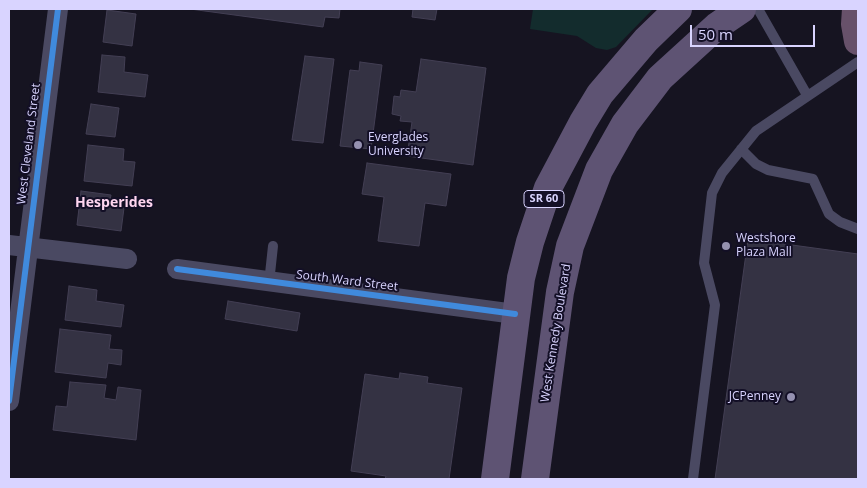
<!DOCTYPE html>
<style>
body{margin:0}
#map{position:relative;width:867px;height:488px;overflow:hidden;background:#161421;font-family:"Open Sans",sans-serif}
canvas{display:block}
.frame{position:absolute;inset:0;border:10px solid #d9d4ff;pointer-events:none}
.scale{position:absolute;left:690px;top:25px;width:125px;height:22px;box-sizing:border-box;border:2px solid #d9d4ff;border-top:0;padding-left:6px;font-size:15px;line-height:18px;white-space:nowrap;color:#d9d4ff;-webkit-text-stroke:4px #130f26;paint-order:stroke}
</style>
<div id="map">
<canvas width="867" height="488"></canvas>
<div class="frame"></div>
<div class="scale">50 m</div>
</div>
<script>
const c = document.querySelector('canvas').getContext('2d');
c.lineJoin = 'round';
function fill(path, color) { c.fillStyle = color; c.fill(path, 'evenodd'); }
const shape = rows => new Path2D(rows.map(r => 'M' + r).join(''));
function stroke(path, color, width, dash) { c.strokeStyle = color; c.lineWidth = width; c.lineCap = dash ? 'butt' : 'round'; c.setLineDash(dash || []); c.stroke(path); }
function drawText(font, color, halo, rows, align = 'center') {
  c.font = font + ' "Open Sans",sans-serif'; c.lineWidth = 4; c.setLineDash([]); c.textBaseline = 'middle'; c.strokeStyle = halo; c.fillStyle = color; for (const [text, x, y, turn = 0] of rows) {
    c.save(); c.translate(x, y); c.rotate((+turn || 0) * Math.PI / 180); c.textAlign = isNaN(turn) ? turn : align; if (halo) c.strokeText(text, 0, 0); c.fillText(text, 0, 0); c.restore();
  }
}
fill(shape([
 [533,9,653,9,616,47,607,50,596,48,577,36,530,29]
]), '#132c2d');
const building = shape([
 [190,9,340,9,339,18,325,17,323,27,190,9],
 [413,9,437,9,435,20,412,17,413,9],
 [107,10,136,14,132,46,103,42,107,10],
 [102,55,125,57,124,72,148,75,145,97,98,92,102,55],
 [305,56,334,59,323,143,292,140,305,56],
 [421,59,486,68,473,165,407,156,412,122,400,121,401,116,392,114,394,96,400,97,401,90,416,92,421,59],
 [360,62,382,65,371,149,340,146,350,70,359,71,360,62],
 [91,104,119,108,115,137,86,134,91,104],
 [88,145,124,149,123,161,135,162,132,186,84,181,88,145],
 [367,163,451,174,446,206,425,203,419,246,378,241,384,197,362,194,367,163],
 [81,191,111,195,109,206,124,208,121,231,77,225,81,191],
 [748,239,858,254,858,479,715,479,748,239],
 [69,286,97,290,96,301,124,305,121,327,65,320,69,286],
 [228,301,300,313,297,331,225,319,228,301],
 [60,329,111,335,109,349,122,350,121,365,108,363,106,378,55,372,60,329],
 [400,373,428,377,427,383,462,388,449,479,385,479,386,476,351,471,365,374,399,379,400,373],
 [70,382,106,385,104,398,116,400,118,387,141,390,136,440,53,430,56,406,67,407,70,382]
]);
fill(building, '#343243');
stroke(building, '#433f54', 1);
stroke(shape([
 [758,9,807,95],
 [741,149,756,164,768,170,813,179,829,214,840,222,858,229],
 [269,283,273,246],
 [693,479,715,305,704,263,712,193,722,173,756,131,858,62]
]), '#4a4962', 10);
stroke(shape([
 [9,245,127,259],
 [177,269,515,314],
 [9,401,58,9]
]), '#4a4962', 20);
stroke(shape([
 [495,479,521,278,530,242,548,188,583,122,600,94,646,40,678,9],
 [535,479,560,292,570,246,599,170,625,124,660,78,717,26,742,9]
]), '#5e5373', 28);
stroke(shape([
 [856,9,855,24,858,41]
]), '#67516a', 28);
stroke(shape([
 [177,269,515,314],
 [9,401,58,9]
]), '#408adc', 6);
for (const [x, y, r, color] of [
 [358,145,5,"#9591b1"],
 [726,246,5,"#9591b1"],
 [791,397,5,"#9591b1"]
]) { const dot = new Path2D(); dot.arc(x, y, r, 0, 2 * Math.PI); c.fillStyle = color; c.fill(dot); stroke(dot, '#130f26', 2); }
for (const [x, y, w] of [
 [544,199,40]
]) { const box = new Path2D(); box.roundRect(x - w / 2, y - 8.5, w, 17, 4); c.fillStyle = '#130f26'; c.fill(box); stroke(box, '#d9d4ff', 1); }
drawText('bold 11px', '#d9d4ff', null, [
 ["SR 60",544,199]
]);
drawText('12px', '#d9d4ff', '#130f26', [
 ["Everglades",368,138],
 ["University",368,152],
 ["Westshore",736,239],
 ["Plaza Mall",736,253],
 ["JCPenney",781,397,"right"]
], 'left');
drawText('12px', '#d9d4ff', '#130f26', [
 ["West Cleveland Street",29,144,-83],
 ["South Ward Street",347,281,7],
 ["West Kennedy Boulevard",556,333,-81]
]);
drawText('bold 14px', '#ffd6f0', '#130f26', [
 ["Hesperides",114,203]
]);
</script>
